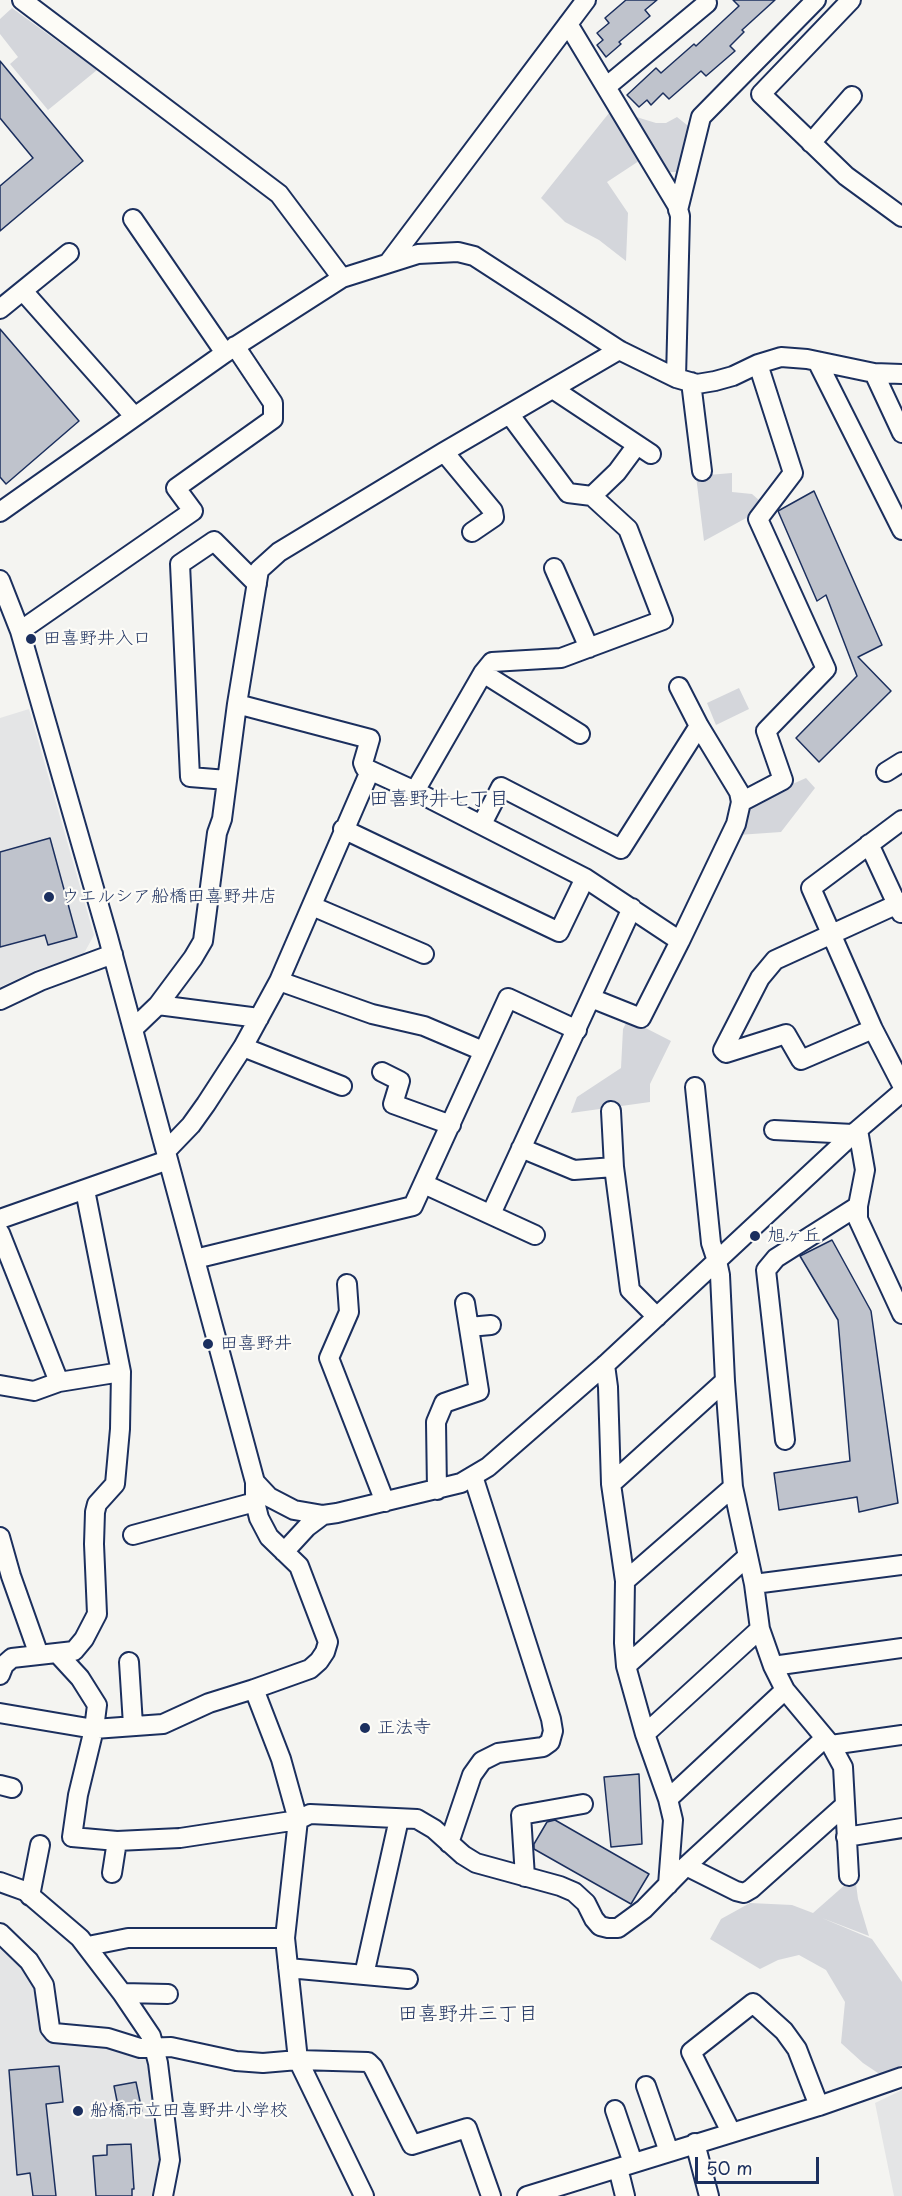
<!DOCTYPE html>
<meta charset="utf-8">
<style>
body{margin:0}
#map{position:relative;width:902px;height:2196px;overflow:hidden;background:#f4f4f1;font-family:"Playpen Sans",sans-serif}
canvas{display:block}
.scale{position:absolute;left:695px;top:2157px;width:124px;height:27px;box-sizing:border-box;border:3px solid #1b2f5e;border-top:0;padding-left:8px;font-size:18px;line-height:21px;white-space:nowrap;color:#1b2f5e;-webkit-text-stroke:4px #fdfcf7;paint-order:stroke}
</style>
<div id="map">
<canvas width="902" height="2196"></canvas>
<div class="scale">50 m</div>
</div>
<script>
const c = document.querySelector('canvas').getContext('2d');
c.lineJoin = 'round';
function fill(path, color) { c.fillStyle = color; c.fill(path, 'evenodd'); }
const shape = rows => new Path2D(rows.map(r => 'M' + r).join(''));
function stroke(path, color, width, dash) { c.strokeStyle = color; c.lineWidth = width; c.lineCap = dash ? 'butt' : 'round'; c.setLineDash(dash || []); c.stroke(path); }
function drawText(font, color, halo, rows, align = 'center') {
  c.font = font + ' "Playpen Sans","Klee One",sans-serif'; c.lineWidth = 4.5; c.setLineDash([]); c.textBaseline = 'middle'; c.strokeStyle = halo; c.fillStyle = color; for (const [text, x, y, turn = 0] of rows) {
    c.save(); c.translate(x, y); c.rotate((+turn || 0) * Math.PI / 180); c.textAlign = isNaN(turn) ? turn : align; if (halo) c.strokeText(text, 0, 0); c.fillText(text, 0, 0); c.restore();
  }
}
fill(shape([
 [29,709,94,935,82,957,41,968,0,987,0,718],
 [0,1943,25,1967,38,1989,41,2035,45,2039,106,2045,141,2056,151,2063,161,2159,154,2196,0,2196],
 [902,2090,902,2196,894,2196,875,2103]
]), '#e4e5e6');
fill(shape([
 [12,8,97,70,48,110,10,64,18,57,0,34,0,19],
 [609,113,642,159,607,182,628,213,626,261,599,240,565,222,541,198],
 [633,116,656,123,666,123,677,117,692,129,682,168,676,172,670,172,664,168],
 [732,473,732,492,752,494,760,501,748,517,704,541,696,476],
 [739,688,749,709,716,725,707,703],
 [806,778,815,788,781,832,738,835,739,827,750,809,768,795],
 [628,1019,671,1041,650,1084,650,1102,571,1113,577,1097,621,1068,623,1029],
 [855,1876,858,1899,869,1936,822,1918,872,1939,902,1982,902,2065,881,2075,863,2063,841,2043,845,2002,826,1970,799,1955,778,1960,760,1969,710,1939,721,1919,750,1903,792,1905,813,1913]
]), '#d4d6db');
const building = shape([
 [626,0,657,0,645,10,650,16,619,42,621,44,606,57,597,45,603,40,597,33,609,23,605,18,626,0],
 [733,0,775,0,742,30,744,32,730,46,735,51,706,76,701,71,669,99,663,93,651,105,647,100,639,107,627,95,656,68,661,73,694,44,696,46,739,6,733,0],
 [0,61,83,161,0,231,0,186,33,158,0,118,0,61],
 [0,329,79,421,6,484,0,477,0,329],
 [814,491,882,645,858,657,891,691,819,762,796,738,857,676,826,595,817,601,778,511,814,491],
 [50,838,77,937,48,945,45,935,0,947,0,852,50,838],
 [832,1240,871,1311,898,1503,859,1512,857,1497,779,1510,774,1473,850,1461,838,1320,800,1256,832,1240],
 [639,1774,642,1844,611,1847,604,1777,639,1774],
 [555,1820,649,1874,631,1904,534,1849,534,1844,547,1822,555,1820],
 [59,2066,63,2102,46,2104,56,2196,33,2196,30,2173,17,2175,9,2070,59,2066],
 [136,2082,142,2111,120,2116,114,2086,136,2082],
 [131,2144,134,2189,132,2189,132,2196,96,2196,93,2156,107,2155,107,2145,131,2144]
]);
fill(building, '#bfc3cc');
stroke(building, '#1b2f5e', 1.5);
const minor = shape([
 [22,0,279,194,342,278],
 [851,0,761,94,846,176,902,217],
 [568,24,677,205,680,216,676,378],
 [606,87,707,3],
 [811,143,852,96],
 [678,210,701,117,816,0],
 [133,219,225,353],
 [389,262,586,0],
 [23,291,134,416],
 [0,309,69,253],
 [817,361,902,530],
 [874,373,902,433],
 [691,382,702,471],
 [553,389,651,454],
 [510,415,568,493,592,496,617,472,637,445],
 [444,452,493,511,494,517,472,532],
 [0,512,225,353,342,278,418,254,458,252,474,256,619,350,676,378,697,384,715,381,733,376,758,364,781,357,807,359,874,373,902,374],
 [554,568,589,648],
 [0,580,20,631,108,937,255,1482,269,1497,294,1510,323,1515,337,1513,461,1483,488,1467,605,1365,853,1134,902,1092],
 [20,631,193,511,176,488,273,419,273,403,235,346],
 [483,673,580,734],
 [679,687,699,726,739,792,741,802],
 [237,704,370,739,363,763,365,768,415,791,585,878,680,941],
 [886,772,902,762],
 [227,780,190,777,180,564,214,541,257,584],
 [415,791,483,673,492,662,561,658,663,620,628,529,592,496],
 [902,820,811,888,873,1029,902,1085],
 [482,824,501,787,621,849,699,726],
 [343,829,559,932,585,878],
 [869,844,901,913],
 [312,906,424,954],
 [279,981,372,1014,424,1026,483,1051],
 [591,998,641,1018,680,941,736,824,741,802,783,780,766,731,826,669,758,519,793,473,758,364],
 [0,1000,40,981,113,954],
 [158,1005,259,1018],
 [134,1028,158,1005,193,958,203,941,217,833,222,819,237,704,259,570,279,552,444,452,619,350],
 [873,1029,801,1060,786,1034,726,1053,723,1050,760,978,775,960,902,902],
 [243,1047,342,1086],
 [382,1072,400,1081,393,1104,451,1125],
 [695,1087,711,1243,717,1261,720,1275,725,1381,733,1487,754,1584,760,1629,773,1666,785,1690,831,1745,843,1767,849,1876],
 [611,1111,614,1167,630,1290,657,1317],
 [774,1130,853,1134],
 [858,1130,865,1170,858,1206,858,1219,902,1314],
 [521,1148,574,1170,614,1167],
 [166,1151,191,1125,206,1104,243,1047,279,981,370,771],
 [424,1184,535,1235],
 [491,1214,632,908],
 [0,1219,168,1160],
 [0,1233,59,1382],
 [195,1259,413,1206,508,998,577,1030],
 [347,1284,349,1312,329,1358,385,1502],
 [469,1327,491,1325],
 [605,1365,608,1387,611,1484,625,1581,624,1643,626,1666,645,1734,668,1799,673,1820,668,1885],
 [0,1385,34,1391,59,1382,121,1372],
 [785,1440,766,1270,776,1258,858,1206],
 [611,1484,725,1381],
 [437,1490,436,1422,444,1403,479,1391,465,1303],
 [133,1535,255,1502],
 [0,1537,11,1576,39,1655],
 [284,1552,307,1527,323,1515],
 [625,1581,733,1487],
 [754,1584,902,1565],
 [57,1653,80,1678,97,1705,94,1729,78,1795,72,1837,117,1841,180,1838,298,1820,310,1814,417,1819,434,1829,463,1855,476,1863,560,1886,574,1892,586,1903,594,1919,600,1926,608,1928,618,1928,644,1909,686,1866,825,1738],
 [129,1662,133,1725],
 [626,1666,748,1556],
 [773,1666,902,1648],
 [0,1675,4,1665,12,1658,74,1651,84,1639,97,1614,94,1544,95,1512,97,1504,115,1484,120,1429,121,1372,85,1190],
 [254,1689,281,1759,298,1820,285,1938,298,2060,364,2196],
 [0,1713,94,1729,163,1724,209,1703,254,1689,310,1669,319,1661,325,1652,328,1642,299,1566,269,1537,259,1518,255,1502,255,1482],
 [645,1734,760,1629],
 [831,1745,902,1735],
 [0,1785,12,1788],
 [668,1799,785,1690],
 [846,1837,902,1828],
 [449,1843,472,1775,482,1761,498,1753,543,1747,550,1742,553,1731,551,1719,473,1476],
 [686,1866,736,1891,744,1893,751,1889,845,1805],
 [112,1873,117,1841],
 [525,1877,521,1815,583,1804],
 [0,1882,25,1891,80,1938,122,1993,151,2036,158,2063,170,2160,163,2196],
 [30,1896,40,1845],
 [0,1933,29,1961,44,1985,50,2028,54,2033,108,2038,140,2048,171,2047,236,2061,263,2063,298,2060,368,2062,373,2067,412,2145,467,2128,491,2196],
 [88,1946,128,1938,285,1938],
 [288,1968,408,1979],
 [364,1975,399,1819],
 [122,1993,168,1994],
 [646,2086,669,2152],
 [615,2110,633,2163],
 [731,2132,691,2052,753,2003,784,2031,797,2049,819,2106],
 [695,2143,709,2196],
 [618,2168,625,2196],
 [527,2196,819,2106,902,2077]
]);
stroke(minor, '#1b2f5e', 22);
stroke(minor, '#fdfcf7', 18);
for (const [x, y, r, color] of [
 [31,639,6,"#1b2f5e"],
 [49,897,6,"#1b2f5e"],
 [755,1236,6,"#1b2f5e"],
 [208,1344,6,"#1b2f5e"],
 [365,1728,6,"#1b2f5e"],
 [78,2111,6,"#1b2f5e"]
]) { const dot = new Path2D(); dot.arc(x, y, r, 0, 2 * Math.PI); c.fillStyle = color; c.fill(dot); stroke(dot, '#fdfcf7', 2); }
drawText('18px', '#1b2f5e', '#fdfcf7', [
 ["田喜野井入口",43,639],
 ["ウエルシア船橋田喜野井店",61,897],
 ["旭ヶ丘",767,1236],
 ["田喜野井",220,1344],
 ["正法寺",377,1728],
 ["船橋市立田喜野井小学校",90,2111]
], 'left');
drawText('20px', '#1b2f5e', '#fdfcf7', [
 ["田喜野井七丁目",439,799],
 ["田喜野井三丁目",468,2014]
]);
</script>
